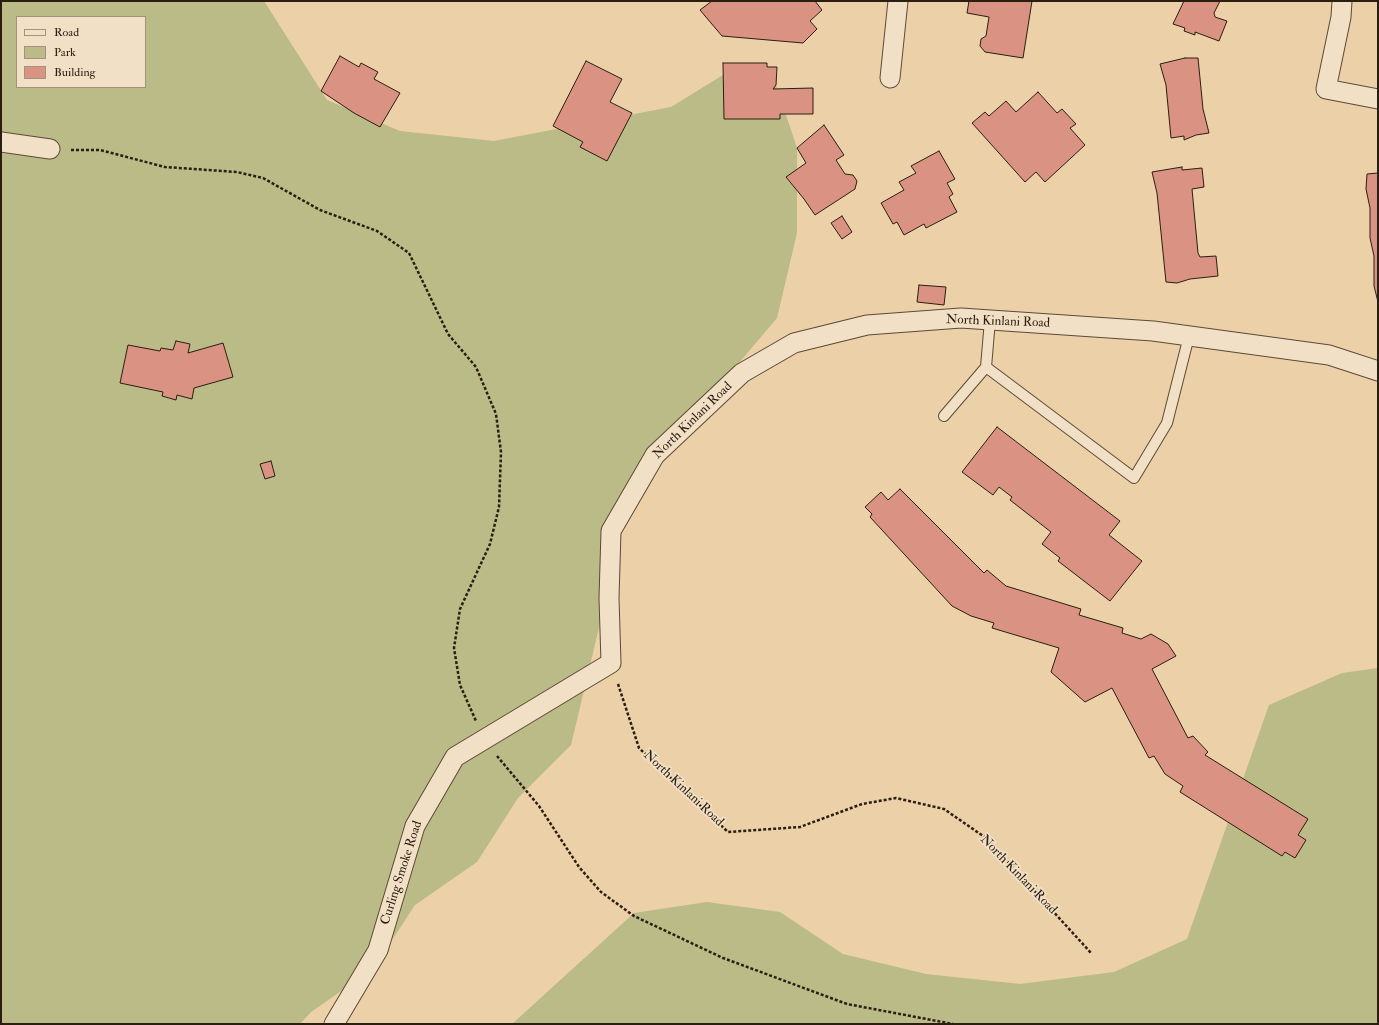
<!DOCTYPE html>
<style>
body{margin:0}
#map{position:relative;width:1379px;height:1025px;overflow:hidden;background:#ebd0a8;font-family:"IM FELL Double Pica",serif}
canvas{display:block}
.frame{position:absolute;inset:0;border:2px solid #2b1e11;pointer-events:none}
.legend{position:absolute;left:16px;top:16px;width:130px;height:72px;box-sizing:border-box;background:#f2e0c6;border:1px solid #a2927e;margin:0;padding:5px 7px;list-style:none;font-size:12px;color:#2b1e11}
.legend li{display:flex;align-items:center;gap:8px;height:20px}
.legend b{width:20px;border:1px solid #a2927e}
</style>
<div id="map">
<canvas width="1379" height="1025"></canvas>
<div class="frame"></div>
<ul class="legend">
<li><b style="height:5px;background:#f2e0c6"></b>Road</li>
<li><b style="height:11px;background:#babb86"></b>Park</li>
<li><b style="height:11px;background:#da9282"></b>Building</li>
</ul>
</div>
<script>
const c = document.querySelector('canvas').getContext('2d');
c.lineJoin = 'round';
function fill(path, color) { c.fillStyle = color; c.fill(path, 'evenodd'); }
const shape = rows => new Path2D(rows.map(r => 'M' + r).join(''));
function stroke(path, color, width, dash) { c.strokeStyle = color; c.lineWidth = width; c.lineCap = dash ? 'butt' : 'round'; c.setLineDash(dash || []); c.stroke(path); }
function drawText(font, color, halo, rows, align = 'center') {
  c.font = font + ' "IM FELL Double Pica",serif'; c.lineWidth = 3.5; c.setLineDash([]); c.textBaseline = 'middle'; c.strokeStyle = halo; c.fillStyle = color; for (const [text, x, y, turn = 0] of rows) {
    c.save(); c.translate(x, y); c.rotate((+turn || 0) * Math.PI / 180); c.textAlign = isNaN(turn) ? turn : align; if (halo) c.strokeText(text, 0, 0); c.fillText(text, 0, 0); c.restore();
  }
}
fill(shape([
 [1,1,264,1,327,100,400,131,494,141,671,107,723,75,776,85,797,148,797,233,777,318,632,489,571,745,518,798,477,862,415,905,373,969,311,1012,300,1024,1,1024],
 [17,17,145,17,145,87,17,87],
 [1378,668,1378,1024,512,1024,634,913,707,902,780,912,843,954,926,974,1020,984,1114,972,1187,939,1269,705,1342,673]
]), '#babb86');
const building = shape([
 [712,1,815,1,822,10,810,21,817,29,803,43,722,36,700,10,712,1],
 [969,1,1032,1,1023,58,985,52,980,46,981,39,986,36,989,17,967,13,969,1],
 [1184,1,1220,1,1214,13,1215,17,1227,21,1219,41,1195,32,1195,35,1184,31,1185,28,1173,24,1184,1],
 [340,56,359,67,361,63,378,72,374,79,400,93,380,127,354,113,321,91,340,56],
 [1185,58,1198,58,1203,109,1209,133,1196,135,1184,140,1184,136,1171,138,1166,85,1160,64,1185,58],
 [586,61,622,79,610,102,632,113,607,161,580,147,583,142,553,126,586,61],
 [723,63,767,63,767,67,777,67,776,85,773,89,813,88,813,114,780,114,780,119,724,119,723,63],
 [1038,92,1057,113,1062,109,1076,124,1070,128,1085,145,1045,182,1036,172,1025,182,972,123,985,112,989,116,1006,101,1016,112,1038,92],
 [824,125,844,155,836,160,845,174,853,175,857,181,855,189,815,215,804,199,786,177,806,163,797,148,824,125],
 [939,151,955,179,947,183,953,194,949,197,957,212,926,228,924,224,904,235,897,222,893,224,881,203,904,190,899,182,916,173,911,166,939,151],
 [1182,167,1182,170,1202,168,1204,187,1192,189,1198,253,1200,257,1216,256,1218,276,1190,279,1177,283,1166,282,1157,193,1152,172,1182,167],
 [1378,173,1378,302,1374,286,1374,256,1370,238,1370,208,1366,189,1367,174,1378,173],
 [842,216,852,232,842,239,831,223,842,216],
 [919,285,946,287,944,305,917,302,919,285],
 [176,341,190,344,188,353,223,343,233,377,194,388,192,399,177,395,176,400,162,396,163,392,120,383,128,345,160,351,161,348,173,350,176,341],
 [997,427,1120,521,1109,535,1142,561,1110,601,1058,561,1060,558,1042,544,1051,532,1010,500,1012,497,999,487,993,495,962,472,997,427],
 [271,461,275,476,265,479,260,464,271,461],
 [900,489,984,573,987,570,1006,586,1081,609,1079,615,1123,628,1122,633,1141,639,1151,634,1168,644,1176,656,1152,669,1188,738,1193,736,1208,752,1205,755,1308,819,1298,835,1306,840,1295,858,1285,852,1282,856,1180,792,1183,786,1165,774,1154,756,1149,758,1112,688,1085,702,1051,672,1059,648,992,628,994,623,971,616,952,606,870,517,872,514,865,507,881,492,888,500,900,489]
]);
fill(building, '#da9282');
stroke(building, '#2b1e11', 1);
const lane = shape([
 [986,367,1134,478,1167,423,1189,336],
 [944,416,986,367,990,320]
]);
const street = shape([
 [1342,1,1341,17,1326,89,1378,99],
 [890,78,898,1],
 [1,142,50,149],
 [334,1024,378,950,415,826,455,757,611,663,609,598,611,531,655,455,742,373,794,343,867,325,961,318,1153,331,1329,355,1378,371]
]);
stroke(lane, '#5b4a37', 12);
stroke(street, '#5b4a37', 21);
stroke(shape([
 [71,150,100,150,165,167,237,172,263,178,320,210,377,231,409,253,448,334,476,367,496,414,501,452,499,507,490,544,460,609,454,648,460,685,476,721],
 [618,684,639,748,728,832,800,827,862,804,896,798,944,809,986,838,1092,954],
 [497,756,539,806,579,867,601,892,634,916,723,958,847,1004,953,1024]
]), '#2b1e11', 2.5, [3, 2]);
stroke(lane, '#f2e0c6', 10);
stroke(street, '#f2e0c6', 19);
drawText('13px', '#2b1e11', '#f2e0c6', [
 ["North Kinlani Road",998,322,2],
 ["North Kinlani Road",693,421,-44],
 ["North Kinlani Road",683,789,43],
 ["Curling Smoke Road",402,873,-72],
 ["North Kinlani Road",1018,875,46]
]);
</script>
